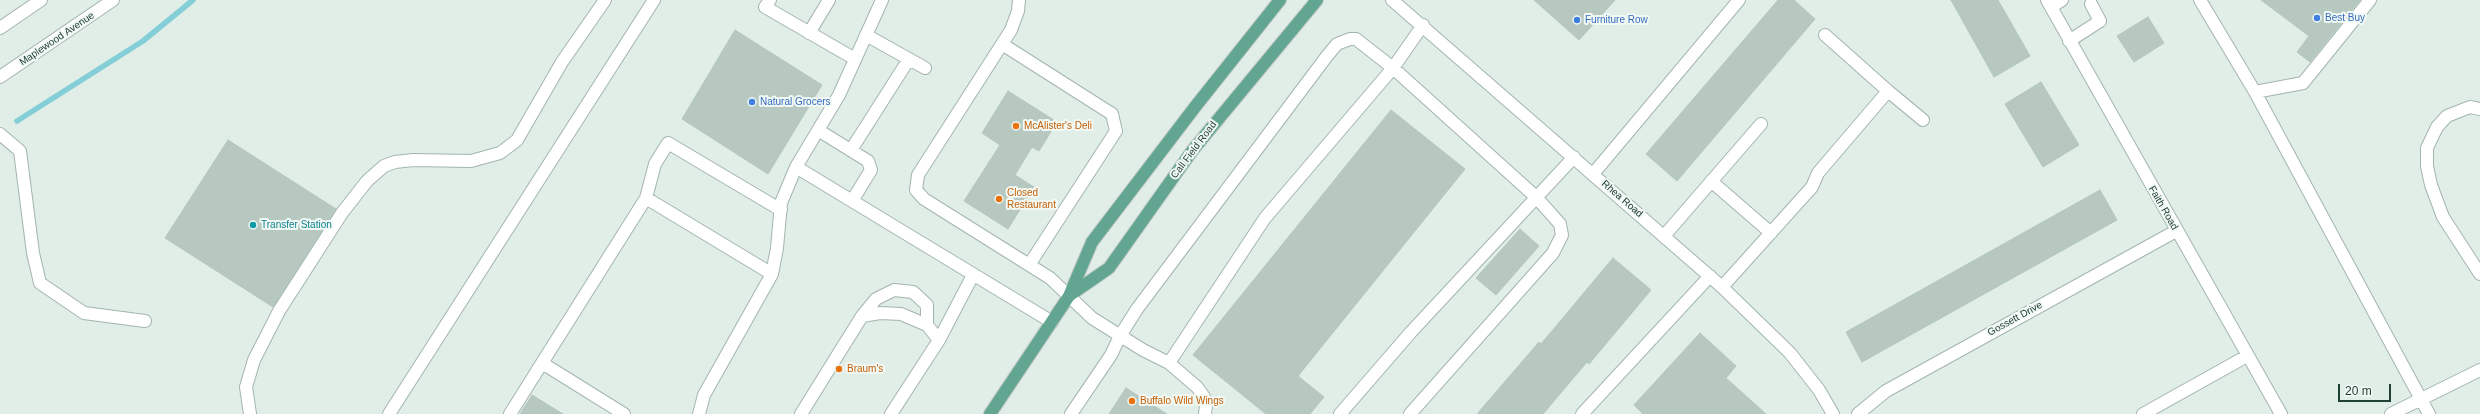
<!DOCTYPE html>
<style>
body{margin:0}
#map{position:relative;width:2480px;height:414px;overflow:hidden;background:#e1ede7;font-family:Arial,sans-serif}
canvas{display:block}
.scale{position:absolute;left:2338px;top:384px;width:53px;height:18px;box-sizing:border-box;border:2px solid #203f35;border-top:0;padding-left:5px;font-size:12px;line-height:14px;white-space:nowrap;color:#203f35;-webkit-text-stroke:3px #f2f9f5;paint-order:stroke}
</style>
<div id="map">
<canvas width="2480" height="414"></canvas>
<div class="scale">20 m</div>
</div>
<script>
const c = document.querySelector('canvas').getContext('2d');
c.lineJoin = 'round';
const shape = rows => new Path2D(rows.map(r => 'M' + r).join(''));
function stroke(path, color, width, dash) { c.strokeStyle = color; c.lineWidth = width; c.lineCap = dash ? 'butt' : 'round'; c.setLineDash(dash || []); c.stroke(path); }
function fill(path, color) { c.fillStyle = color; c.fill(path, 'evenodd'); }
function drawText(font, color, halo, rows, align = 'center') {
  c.font = font + ' Arial,sans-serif'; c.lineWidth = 4; c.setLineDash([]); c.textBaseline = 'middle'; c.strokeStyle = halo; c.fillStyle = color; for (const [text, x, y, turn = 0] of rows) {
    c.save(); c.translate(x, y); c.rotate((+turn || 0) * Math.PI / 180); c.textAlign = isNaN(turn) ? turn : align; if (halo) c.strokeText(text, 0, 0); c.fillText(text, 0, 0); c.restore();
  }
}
stroke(shape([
 [17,121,143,41,193,0]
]), '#84ced7', 5.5);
const building = shape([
 [1534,0,1615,0,1579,40,1534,0],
 [1778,0,1794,0,1815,19,1677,181,1646,154,1778,0],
 [1951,0,1998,0,2030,56,1994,77,1951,0],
 [2261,0,2360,0,2310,62,2297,52,2309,36,2261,0],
 [2148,17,2164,43,2134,62,2117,36,2148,17],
 [735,30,822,85,768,174,682,119,735,30],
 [2041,82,2079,145,2043,167,2005,104,2041,82],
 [1008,91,1057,122,1039,151,1032,147,1015,175,1034,187,1008,229,964,201,1000,145,982,133,1008,91],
 [1391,110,1465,169,1298,376,1324,397,1310,414,1266,414,1193,355,1391,110],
 [228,140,336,209,273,307,165,238,228,140],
 [2100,190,2117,220,1862,362,1846,332,2100,190],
 [1520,229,1539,246,1496,295,1476,278,1520,229],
 [1613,258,1651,290,1589,364,1587,362,1543,414,1477,414,1539,342,1541,344,1613,258],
 [1700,333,1736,366,1726,378,1766,414,1643,414,1634,405,1700,333],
 [1126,388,1167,414,1109,414,1126,388],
 [532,395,563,414,520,414,532,395]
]);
fill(building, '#b6c8c0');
stroke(building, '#b3c7be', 1);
const minor = shape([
 [770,0,765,7,855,59],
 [882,0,839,95,796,167,1052,322],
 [1019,0,1018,11,1011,30,918,175,916,190,924,199,1050,278,1092,318,1143,350,1169,363,1265,218,1393,68,1423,25],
 [1392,0,1722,287,1790,353,1819,390,1833,414],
 [2047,0,2281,414],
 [2200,0,2255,92,2429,414],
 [2051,7,2062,0],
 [0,28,41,0],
 [809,33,829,0],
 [866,35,925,68],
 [2069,41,2100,21,2091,4],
 [1002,44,1112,114,1116,131,1029,265],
 [0,77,113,0],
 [1888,91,1923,120],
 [2255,92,2303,83,2370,0],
 [2480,109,2470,107,2447,116,2437,127,2427,148,2427,166,2431,185,2443,217,2480,274],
 [818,130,868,161,871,170,852,201],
 [0,134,20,151,33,253,40,283,84,313,145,321],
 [851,150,909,59],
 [1593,174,1739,0],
 [1711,181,1771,233],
 [646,198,655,164,668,143,781,210],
 [1664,236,1761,124],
 [1722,287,1812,187,1818,173,1888,91,1825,35],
 [862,316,876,299,894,290,913,292,927,305,927,325],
 [542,363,646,198,772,274],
 [1169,363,1197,387,1204,397,1206,405,1205,414],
 [250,414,246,387,254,360,279,311,342,213,367,181,384,166,395,162,413,160,471,161,500,153,508,147,517,140,562,62,605,0],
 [389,414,654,0],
 [510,414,542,363,624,414],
 [699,414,704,395,772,274,777,248,781,203,796,167],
 [801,414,862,316,880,313,901,314,927,325,939,340],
 [891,414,939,340,973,275],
 [1071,414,1111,355,1120,336,1137,309,1327,56,1337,44,1350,39,1356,39,1393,68,1536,197,1560,224,1562,235,1553,253,1410,414],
 [1340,414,1411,332,1574,157],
 [1582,414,1710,276],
 [1858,414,1886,391,2176,231],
 [2143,414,2247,356],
 [2391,414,2480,370]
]);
const major = shape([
 [1070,295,1109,268,1192,151,1317,0],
 [990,414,1069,296,1092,242,1195,107,1280,0]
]);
stroke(minor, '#a3b5ae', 14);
stroke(major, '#c1c9c6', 14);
stroke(minor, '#fff', 12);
stroke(major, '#62a692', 12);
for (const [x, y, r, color] of [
 [2317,18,4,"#3f7fe0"],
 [1577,20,4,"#3f7fe0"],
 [752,102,4,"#3f7fe0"],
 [1016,126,4,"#e8710a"],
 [999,199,4,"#e8710a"],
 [253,225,4,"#0f9aa8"],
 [839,369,4,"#e8710a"],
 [1132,401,4,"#e8710a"]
]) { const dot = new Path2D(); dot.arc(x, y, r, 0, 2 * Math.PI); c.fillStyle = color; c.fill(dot); stroke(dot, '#f2f9f5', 1.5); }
drawText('10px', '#366cbe', '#f2f9f5', [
 ["Best Buy",2325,18],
 ["Furniture Row",1585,20],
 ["Natural Grocers",760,102]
], 'left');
drawText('10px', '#203f35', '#f2f9f5', [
 ["Maplewood Avenue",57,39,-34],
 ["Call Field Road",1194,150,-53],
 ["Rhea Road",1622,199,41],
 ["Faith Road",2163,208,60],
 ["Gossett Drive",2015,319,-29]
]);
drawText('10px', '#c56008', '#f2f9f5', [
 ["McAlister's Deli",1024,126],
 ["Closed",1007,193],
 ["Restaurant",1007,205],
 ["Braum's",847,369],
 ["Buffalo Wild Wings",1140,401]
], 'left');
drawText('10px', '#0d838f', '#f2f9f5', [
 ["Transfer Station",261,225]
], 'left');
</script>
